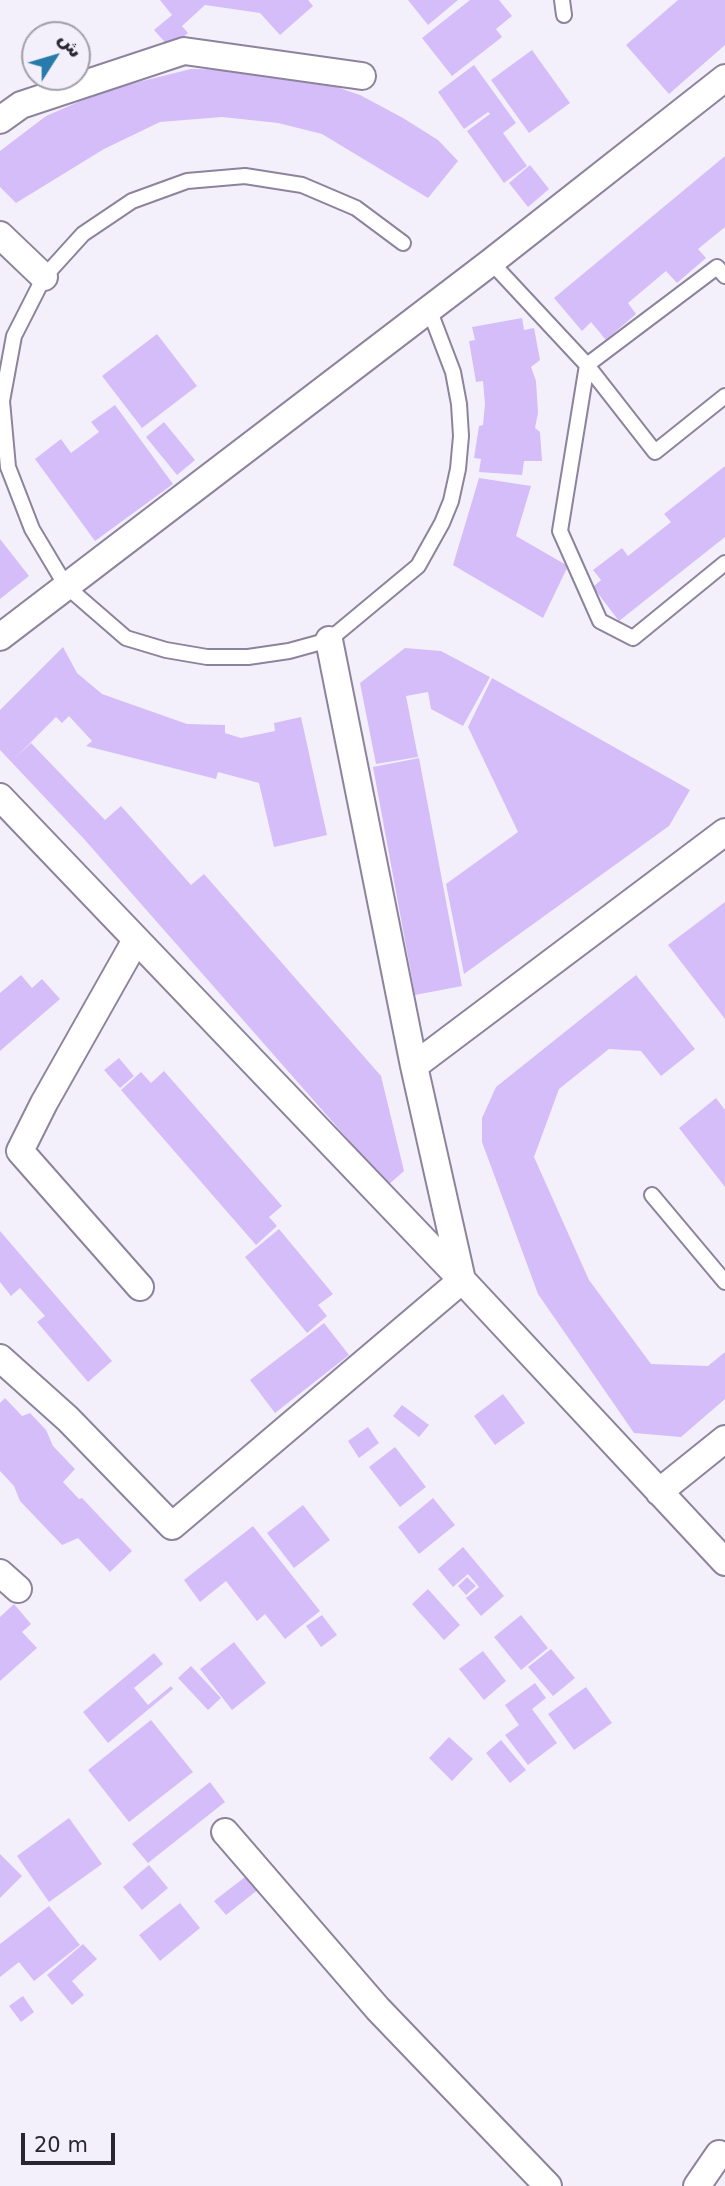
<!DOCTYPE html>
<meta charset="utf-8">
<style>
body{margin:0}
#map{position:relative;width:725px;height:2186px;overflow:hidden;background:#f4f0fb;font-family:"DejaVu Sans",Vazirmatn,sans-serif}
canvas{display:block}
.north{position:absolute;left:21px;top:21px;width:70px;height:70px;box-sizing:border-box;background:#f4f0fb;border:2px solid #a39faa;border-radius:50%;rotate:53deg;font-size:19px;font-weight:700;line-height:28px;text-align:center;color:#2a2630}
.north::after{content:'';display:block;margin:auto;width:24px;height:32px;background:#277bab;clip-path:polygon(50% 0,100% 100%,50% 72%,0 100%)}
.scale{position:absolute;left:21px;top:2133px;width:94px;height:32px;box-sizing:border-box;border:4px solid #2a2630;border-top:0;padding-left:9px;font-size:21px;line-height:24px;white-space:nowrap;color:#2a2630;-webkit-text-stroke:5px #f4f0fb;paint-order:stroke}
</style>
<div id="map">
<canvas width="725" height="2186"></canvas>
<div class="north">ش</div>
<div class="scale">20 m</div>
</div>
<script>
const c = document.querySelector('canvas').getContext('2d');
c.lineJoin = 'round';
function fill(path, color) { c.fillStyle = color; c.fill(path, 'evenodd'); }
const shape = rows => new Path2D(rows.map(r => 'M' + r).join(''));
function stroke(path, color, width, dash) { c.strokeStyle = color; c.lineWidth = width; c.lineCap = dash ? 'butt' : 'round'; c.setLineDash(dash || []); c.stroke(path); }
fill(shape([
 [160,0,308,0,313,6,280,35,260,13,205,5,182,26,188,33,170,48,154,30,172,15],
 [408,0,458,0,428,25],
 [470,0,499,0,512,16,496,29,502,37,452,76,422,38],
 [678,0,725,0,725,45,669,94,626,45],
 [532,50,570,103,529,133,491,80],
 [474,65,516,123,503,133,527,166,504,183,467,131,490,114,488,112,464,129,438,92],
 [191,69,240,70,322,82,360,95,403,118,438,140,458,161,428,198,322,134,278,123,222,117,160,122,104,149,16,203,0,187,0,151,46,116,106,90],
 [725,156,725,227,698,249,706,258,677,283,666,271,628,303,636,314,606,340,591,322,582,331,554,298],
 [530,165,549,189,528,207,509,183],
 [522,318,524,330,534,328,540,360,531,367,536,381,538,413,535,428,540,432,542,461,524,461,522,475,479,472,481,459,474,458,479,426,483,425,485,404,483,381,476,382,469,341,475,340,472,327],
 [157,334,197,386,142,428,102,376],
 [115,405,173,484,95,541,35,459,61,439,71,453,99,432,91,422],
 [164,422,195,460,177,475,146,437],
 [725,466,725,537,619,621,593,587,601,580,593,570,622,548,628,556,671,522,664,514],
 [479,478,531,486,516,536,568,566,543,618,453,565],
 [0,539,29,576,0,599],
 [63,647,77,673,102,694,187,724,225,725,225,733,241,738,275,731,274,723,301,717,327,835,274,847,259,783,218,772,216,779,86,746,92,741,69,716,62,723,56,717,15,758,31,743,105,820,121,806,191,885,204,874,381,1076,404,1171,388,1185,84,839,0,750,0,710],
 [405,648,441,651,490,677,463,726,431,709,428,692,406,696,418,757,376,764,360,683],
 [492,678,690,790,669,826,464,974,446,884,518,832,468,727],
 [419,758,462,986,415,995,373,767],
 [725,902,725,1019,668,945],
 [21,975,32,988,42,979,60,999,0,1051,0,993],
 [636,975,695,1049,661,1076,641,1051,609,1049,559,1089,534,1157,589,1280,651,1364,708,1366,725,1352,725,1399,681,1437,634,1433,538,1294,482,1142,482,1118,496,1087],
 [119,1058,134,1076,120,1088,104,1070],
 [164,1071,282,1206,269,1217,277,1226,256,1245,121,1090,141,1072,151,1083],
 [716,1098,725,1110,725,1187,679,1128],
 [279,1229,333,1294,318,1305,327,1316,307,1333,245,1257],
 [0,1231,112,1361,88,1382,37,1322,45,1316,20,1288,11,1296,0,1282],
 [324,1323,349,1355,275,1413,250,1380],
 [503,1394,525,1423,495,1445,474,1416],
 [5,1398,22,1416,30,1413,46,1430,53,1446,75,1469,63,1482,79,1499,82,1498,132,1551,110,1572,78,1538,62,1545,20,1501,14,1486,0,1471,0,1403],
 [402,1405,429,1425,419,1437,393,1416],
 [368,1427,379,1443,359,1458,348,1441],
 [395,1447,426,1487,400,1507,369,1467],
 [433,1498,455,1525,419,1554,398,1527],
 [303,1505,330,1540,294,1568,267,1533],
 [253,1526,320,1611,285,1639,265,1614,257,1621,226,1581,200,1602,184,1580],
 [463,1547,504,1596,481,1616,466,1598,479,1587,468,1574,453,1587,438,1569],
 [467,1577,476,1586,466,1595,458,1586],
 [428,1589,460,1625,444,1640,412,1604],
 [14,1604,31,1624,22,1632,37,1648,0,1681,0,1617],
 [322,1615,337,1635,321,1647,306,1626],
 [521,1615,548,1648,521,1670,494,1637],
 [234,1642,266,1683,232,1710,200,1669],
 [551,1649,575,1678,553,1696,528,1667],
 [483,1651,506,1681,484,1700,459,1669],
 [154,1653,163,1664,134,1688,148,1705,171,1686,173,1689,108,1743,83,1712],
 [191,1666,221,1698,208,1710,178,1678],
 [535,1683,546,1698,532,1709,557,1743,528,1765,505,1735,519,1725,505,1705],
 [586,1687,612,1723,574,1750,548,1714],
 [151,1720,193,1772,129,1822,88,1770],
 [449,1737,473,1759,452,1781,429,1758],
 [501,1740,526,1770,510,1783,486,1753],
 [210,1782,225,1802,148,1863,132,1844],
 [69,1818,102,1864,49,1902,17,1856],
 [0,1854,22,1876,0,1898],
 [263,1863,274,1877,226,1915,214,1901],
 [149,1865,168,1888,142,1910,123,1887],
 [180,1903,200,1928,160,1961,139,1935],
 [49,1906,80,1945,34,1981,19,1962,0,1977,0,1944],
 [83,1944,97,1959,72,1981,84,1995,72,2005,47,1975],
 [23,1996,34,2012,21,2022,9,2006]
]), '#d4bdf9');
const lane = shape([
 [562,0,564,15],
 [403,243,356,208,302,185,245,176,187,181,132,201,83,234,44,277,14,336,2,401,8,467,32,529,66,586,126,638,166,650,207,657,248,657,289,651,329,640,418,566,442,523,451,501,458,469,461,436,459,404,453,372,429,309],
 [491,262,587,365,655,452,725,396],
 [725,276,717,267,587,365,560,531,600,621,633,638,725,563],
 [652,1195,725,1282]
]);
const street = shape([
 [0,120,21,105,184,51,362,76],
 [0,235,44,277],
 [0,637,491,262,725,78],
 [0,797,462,1280,725,1562],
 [136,940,44,1103,20,1151,140,1287],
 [414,1066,725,832],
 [0,1358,68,1419,172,1526,462,1280,414,1066,329,640],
 [659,1492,725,1439],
 [0,1573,18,1589],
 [225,1832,378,2009,548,2186],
 [697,2186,719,2154]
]);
stroke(lane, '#8d839c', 18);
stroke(street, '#8d839c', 30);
stroke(lane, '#fff', 14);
stroke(street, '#fff', 26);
</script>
